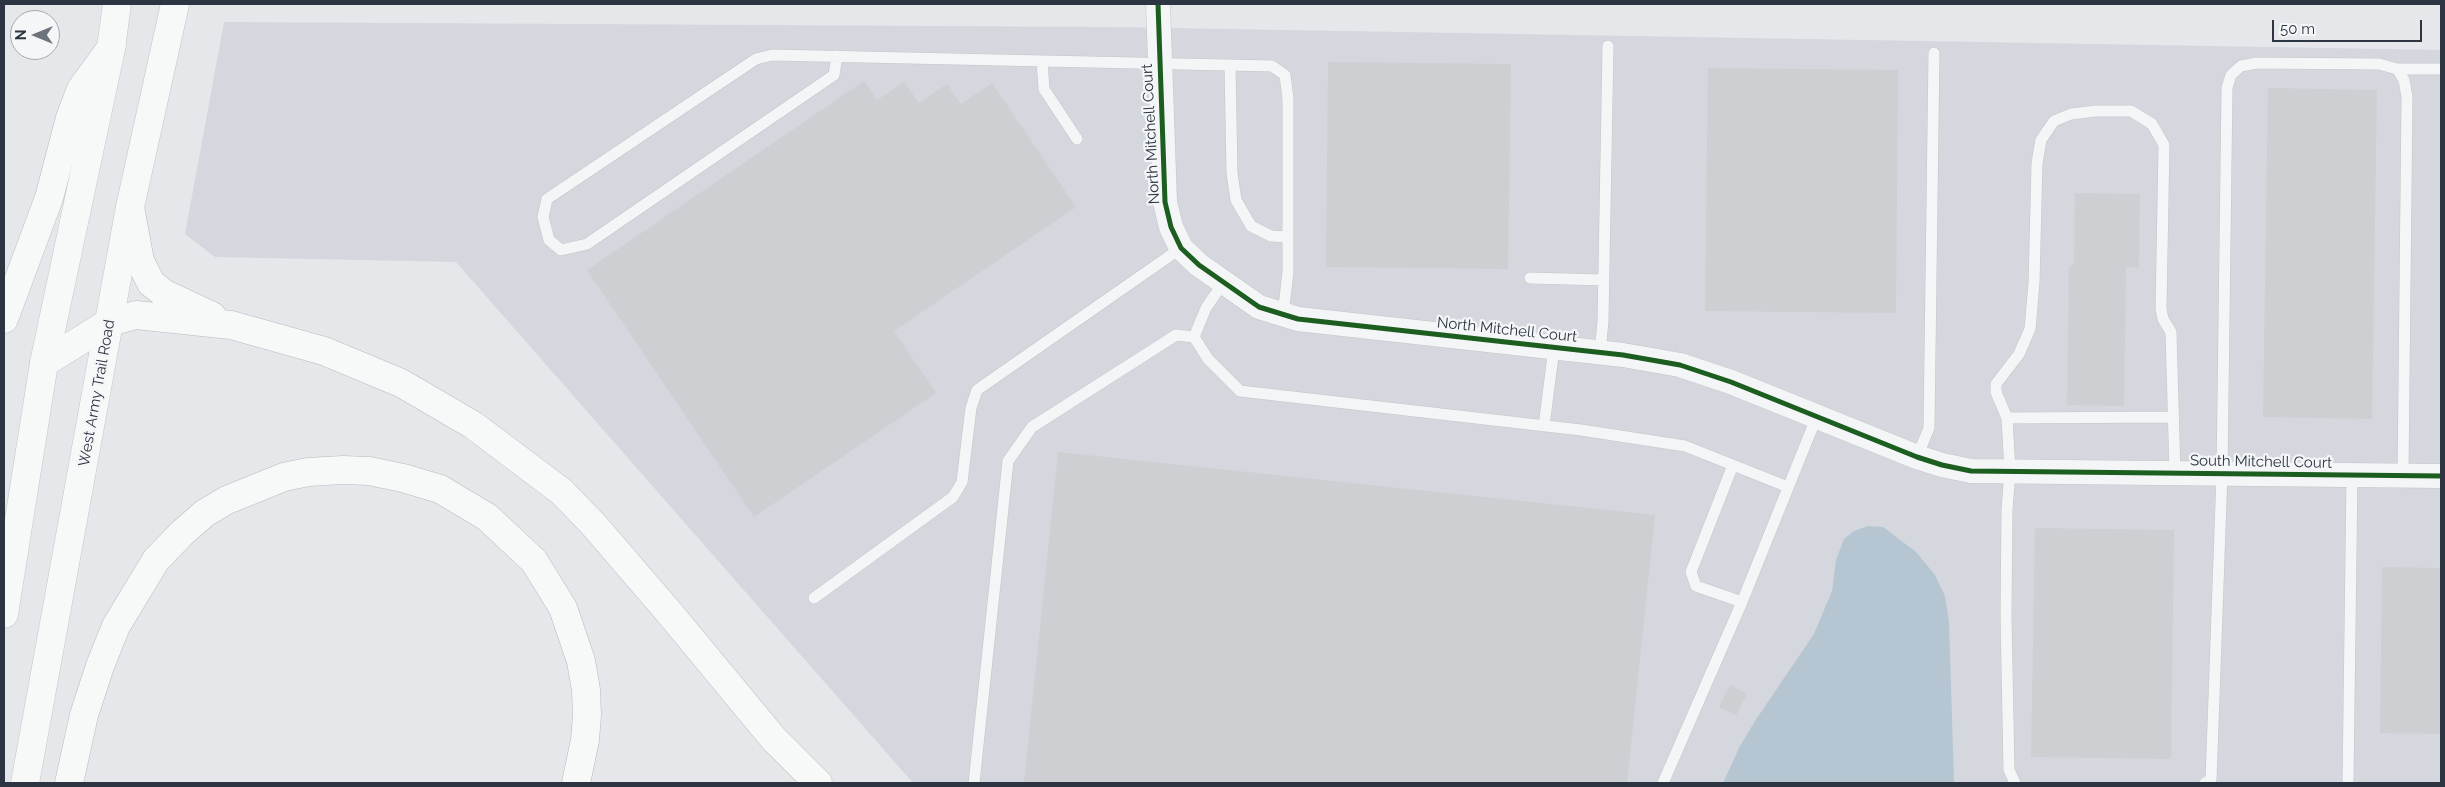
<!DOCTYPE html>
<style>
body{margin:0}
#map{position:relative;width:2445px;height:787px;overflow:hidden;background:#e5e7ea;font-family:Raleway,sans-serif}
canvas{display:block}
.frame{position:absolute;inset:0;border:5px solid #2d3542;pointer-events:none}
.north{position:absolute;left:10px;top:10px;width:50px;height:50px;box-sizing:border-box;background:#f4f6f8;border:1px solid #a4a9af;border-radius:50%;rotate:270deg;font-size:14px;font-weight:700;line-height:20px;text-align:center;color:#2d3542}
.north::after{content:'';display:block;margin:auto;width:18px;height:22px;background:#6d737d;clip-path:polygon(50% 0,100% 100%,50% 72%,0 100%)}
.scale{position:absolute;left:2272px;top:20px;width:150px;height:22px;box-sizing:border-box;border:2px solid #2d3542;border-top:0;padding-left:6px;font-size:15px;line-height:18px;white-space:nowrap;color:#2d3542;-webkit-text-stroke:4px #f4f6f8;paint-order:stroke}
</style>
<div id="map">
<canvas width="2445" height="787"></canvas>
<div class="frame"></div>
<div class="north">N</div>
<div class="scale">50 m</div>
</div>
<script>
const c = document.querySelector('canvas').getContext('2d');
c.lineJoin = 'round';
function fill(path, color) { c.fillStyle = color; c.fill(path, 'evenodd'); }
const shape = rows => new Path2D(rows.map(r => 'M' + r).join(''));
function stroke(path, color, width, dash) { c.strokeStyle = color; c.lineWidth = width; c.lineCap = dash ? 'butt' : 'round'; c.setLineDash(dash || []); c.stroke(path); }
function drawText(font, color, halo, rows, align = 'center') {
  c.font = font + ' Raleway,sans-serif'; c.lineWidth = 4.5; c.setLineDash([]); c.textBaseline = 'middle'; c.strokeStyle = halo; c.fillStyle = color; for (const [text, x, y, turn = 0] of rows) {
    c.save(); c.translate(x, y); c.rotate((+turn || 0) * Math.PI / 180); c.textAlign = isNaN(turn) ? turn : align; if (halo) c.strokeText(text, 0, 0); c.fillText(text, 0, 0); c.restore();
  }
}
fill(shape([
 [224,22,1112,27,2441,50,2441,783,913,783,456,262,215,257,185,234]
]), '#d4d7dd');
fill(shape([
 [1868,526,1883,527,1916,552,1935,575,1945,596,1949,622,1954,783,1723,783,1740,746,1755,721,1814,634,1832,591,1836,560,1844,539,1854,531]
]), '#b6c5d2');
fill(shape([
 [1328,62,1511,64,1508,269,1326,267],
 [1708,68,1898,70,1896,313,1705,311],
 [864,81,877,100,904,82,919,103,947,84,961,104,992,83,1076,207,894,331,936,393,754,517,587,270],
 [2268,88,2377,90,2372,419,2263,417],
 [2075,193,2140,194,2139,268,2126,267,2124,406,2067,405,2069,265,2074,265],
 [1058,452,1655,515,1627,783,1024,783],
 [2035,528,2174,530,2171,759,2031,757],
 [2382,567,2441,568,2441,734,2380,733],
 [1730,685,1747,694,1736,715,1719,707]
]), '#cdcfd2');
const lane = shape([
 [837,56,834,75,587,244,561,250,549,240,543,217,547,199,756,59,772,55,1272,66,1285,75,1288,99,1288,272,1283,315],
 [1042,61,1044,89,1077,139],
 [1230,65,1232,173,1236,200,1251,226,1271,236,1288,237],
 [2397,69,2404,80,2407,97,2403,476],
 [1530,278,1604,280],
 [1223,283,1206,308,1194,337,1208,359,1240,391,1581,430,1685,446,1788,487],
 [1600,353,1603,321,1608,46],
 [2007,418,2174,417],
 [1544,426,1554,348],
 [1917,457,1929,428,1934,53],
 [1733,465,1691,572,1696,586,1742,602],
 [814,598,953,497,962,482,971,408,977,390,1181,248],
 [974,783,1008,461,1032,427,1176,335,1194,337],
 [1663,783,1742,602,1817,416],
 [2015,783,2009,770,2006,615,2007,510,2010,471,2007,418,1996,392,1996,384,2019,354,2030,329,2034,283,2037,163,2041,140,2054,121,2071,114,2096,111,2131,111,2152,124,2164,145,2161,309,2163,319,2171,332,2175,473],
 [2205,783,2211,780,2222,474,2227,88,2231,75,2241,66,2257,63,2379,64,2397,69,2441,69],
 [2348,783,2352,475]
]);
const street = shape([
 [1158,4,1165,202,1171,227,1181,248,1199,265,1259,307,1298,319,1623,355,1680,365,1731,382,1917,457,1942,465,1971,471,2441,476]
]);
const secondary = shape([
 [4,614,44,363,112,44],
 [25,783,130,207,175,4]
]);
const primary = shape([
 [111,48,117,4]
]);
const highway = shape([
 [130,207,140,261,151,283,165,294,212,316],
 [4,319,49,198,70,118,81,89,111,48],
 [44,363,110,322,136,315,231,325,324,351,401,383,473,425,562,492,593,524,667,610,773,738,818,783],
 [69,783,84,715,100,666,116,626,156,560,182,533,205,513,227,500,284,477,308,472,343,470,369,471,403,478,440,489,487,517,534,561,563,608,581,661,586,690,587,715,585,740,576,783]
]);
stroke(lane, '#c3c5c8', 12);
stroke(street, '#c3c5c8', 25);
stroke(secondary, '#c3c5c8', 29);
stroke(primary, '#c2c4c7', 29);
stroke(highway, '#b8babe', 29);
stroke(lane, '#f4f5f6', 11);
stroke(street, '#f4f5f6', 24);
stroke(secondary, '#f7f8f8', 28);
stroke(primary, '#f7f8f8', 28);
stroke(highway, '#f7f8f8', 28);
stroke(shape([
 [1158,4,1165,202,1171,227,1181,248,1199,265,1259,307,1298,319,1623,355,1680,365,1731,382,1917,457,1942,465,1971,471,2441,476]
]), '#1b5e20', 5);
drawText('15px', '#2d3542', '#f4f6f8', [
 ["North Mitchell Court",1151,134,-93],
 ["North Mitchell Court",1507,330,6],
 ["West Army Trail Road",97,393,-80],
 ["South Mitchell Court",2261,462,1]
]);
</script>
